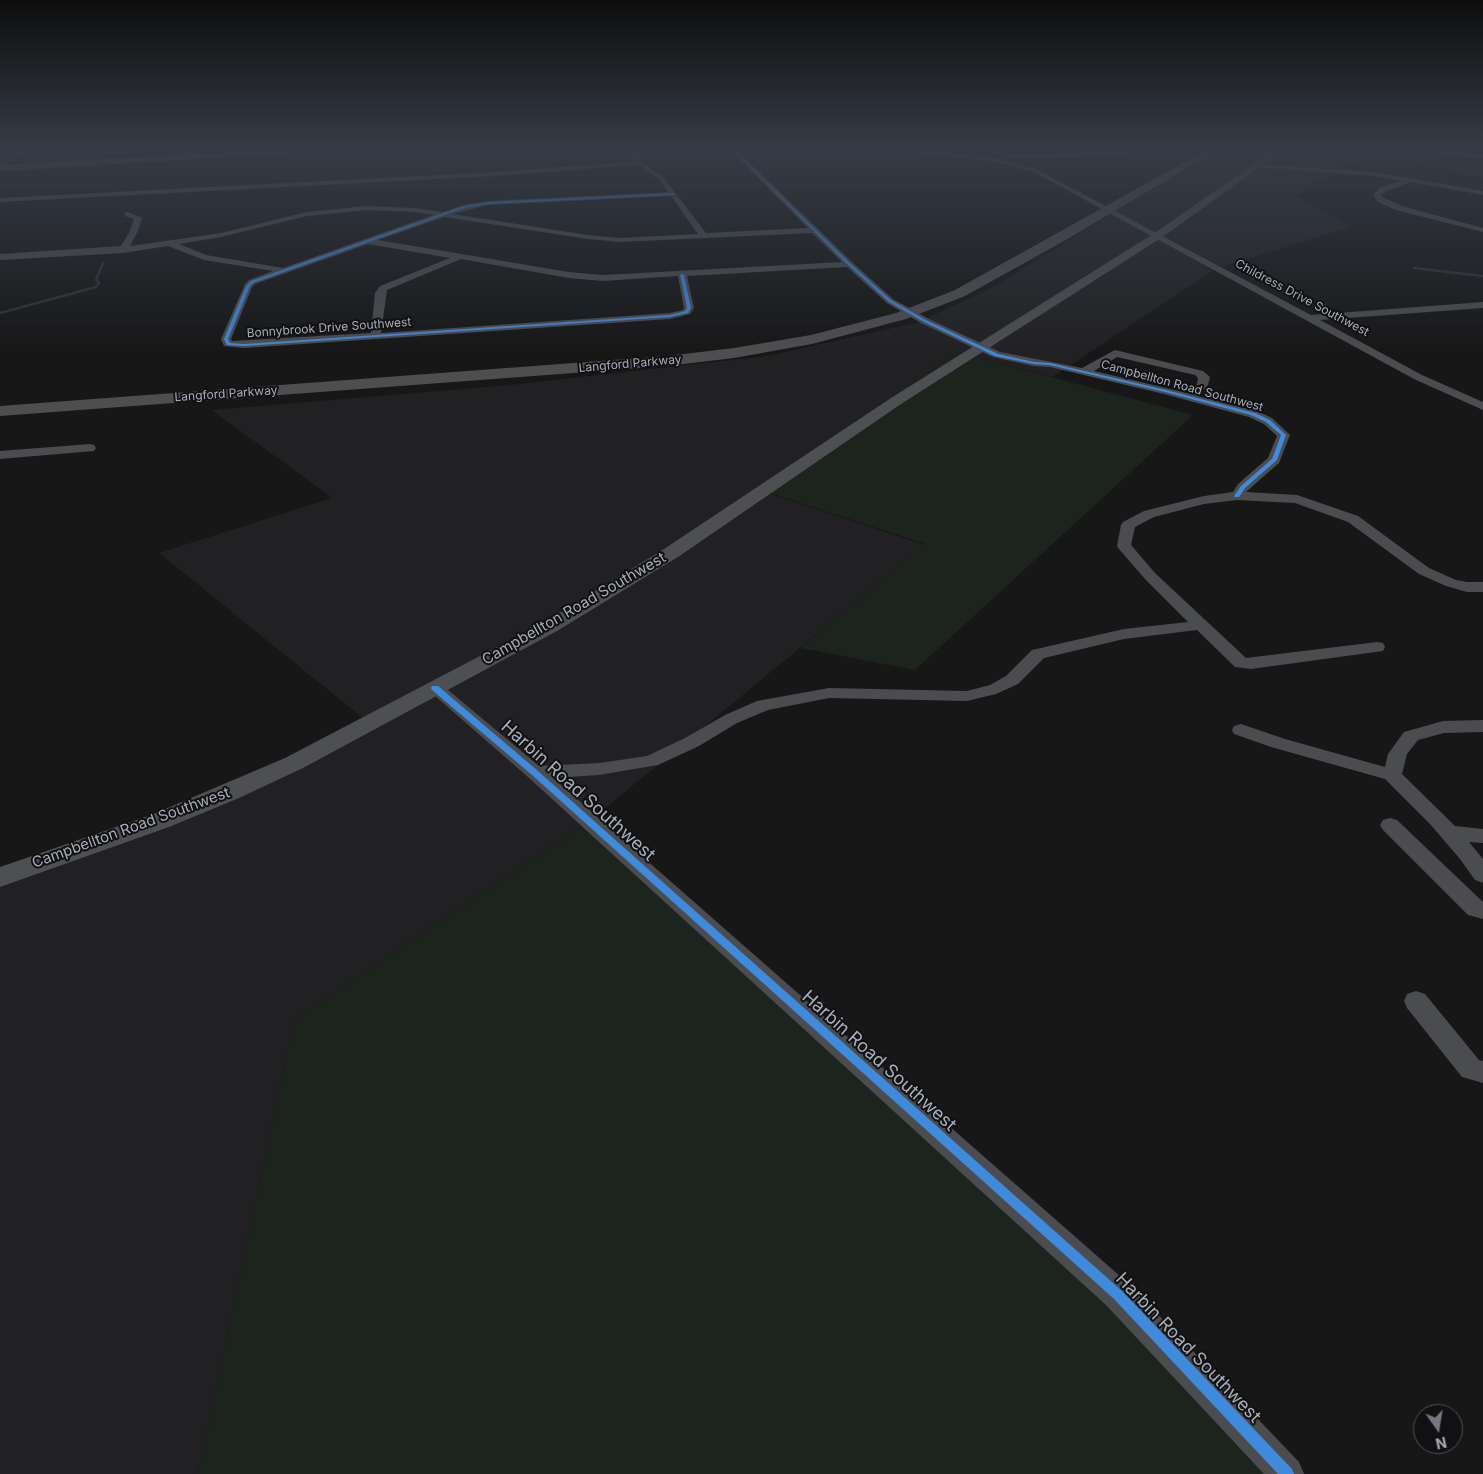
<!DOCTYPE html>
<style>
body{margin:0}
#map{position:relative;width:1483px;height:1474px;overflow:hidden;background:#171717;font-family:Inter,sans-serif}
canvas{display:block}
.north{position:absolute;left:1413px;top:1404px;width:50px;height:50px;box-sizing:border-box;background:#111113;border:1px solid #4d4f55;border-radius:50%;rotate:167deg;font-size:14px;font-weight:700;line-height:20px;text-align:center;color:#a8adb8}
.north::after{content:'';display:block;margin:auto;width:18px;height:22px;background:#757880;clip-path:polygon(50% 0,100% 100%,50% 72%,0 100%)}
</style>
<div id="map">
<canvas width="1483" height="1474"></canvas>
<div class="north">N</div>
</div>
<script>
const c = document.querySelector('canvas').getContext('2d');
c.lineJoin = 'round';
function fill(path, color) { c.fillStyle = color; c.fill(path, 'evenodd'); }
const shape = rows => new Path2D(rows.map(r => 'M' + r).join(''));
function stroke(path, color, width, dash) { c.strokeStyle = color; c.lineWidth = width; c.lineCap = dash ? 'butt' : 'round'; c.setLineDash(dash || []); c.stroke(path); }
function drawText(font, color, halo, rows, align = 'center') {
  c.font = font + ' Inter,sans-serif'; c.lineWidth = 4; c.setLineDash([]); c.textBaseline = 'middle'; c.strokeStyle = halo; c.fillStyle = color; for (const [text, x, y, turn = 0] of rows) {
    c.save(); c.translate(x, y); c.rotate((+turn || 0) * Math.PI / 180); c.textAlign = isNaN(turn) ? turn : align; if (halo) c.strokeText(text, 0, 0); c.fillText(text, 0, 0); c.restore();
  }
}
fill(shape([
 [1225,149,1367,149,1296,196,1352,226,1215,269,1053,377,958,352,756,489,925,545,591,820,294,1020,198,1474,0,1474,0,877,374,727,159,553,332,498,212,410,510,385,767,356,916,323,990,289,1162,183]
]), '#212123');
fill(shape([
 [958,352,1193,415,915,670,801,648,925,544,755,488],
 [591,820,1085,1273,1273,1474,198,1474,294,1020]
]), '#1d241e');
stroke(shape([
 [1347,162,1381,158,1413,159,1483,175]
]), '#2a3239', 2);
stroke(shape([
 [1414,268,1483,276],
 [0,313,96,287,99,283,96,280,103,263]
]), '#2a3239', 2.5);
fill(shape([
 [31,149,40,149,20,156,0,168,0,163,16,154,31,149],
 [626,149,632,149,642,162,663,177,706,233,808,228,729,149,736,149,852,262,893,299,929,319,1000,352,1082,368,1115,350,1203,371,1210,377,1208,385,1197,396,1257,411,1272,418,1290,435,1279,463,1246,492,1297,495,1358,516,1429,568,1456,580,1467,582,1483,582,1483,592,1467,592,1446,586,1419,574,1348,522,1295,503,1237,500,1204,504,1154,517,1135,527,1131,545,1155,573,1246,658,1377,642,1383,643,1385,647,1383,651,1251,669,1235,667,1197,630,1124,639,1044,658,1018,684,996,694,967,701,829,698,768,710,737,723,699,746,658,765,599,775,553,778,1129,1284,1299,1462,1304,1474,1264,1474,1107,1306,528,777,426,688,429,684,435,683,441,684,539,766,599,763,647,756,685,738,725,715,757,701,829,688,967,691,990,685,1006,676,1032,650,1124,629,1188,622,1145,579,1119,549,1117,546,1121,525,1123,522,1144,511,1204,496,1233,492,1238,484,1268,458,1277,436,1264,424,1249,417,1164,394,1050,367,1034,366,993,357,921,323,887,303,847,267,687,276,694,308,690,314,670,319,244,348,224,346,221,339,245,284,249,280,273,271,204,260,168,246,123,253,0,260,0,254,121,246,130,231,134,219,125,216,125,212,128,212,142,218,138,231,130,246,221,233,307,212,366,206,415,208,443,212,464,205,488,201,668,192,659,179,639,165,495,176,0,202,0,198,495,172,635,161,626,149],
 [671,196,698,234,620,238,588,235,453,214,488,205,671,196],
 [366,210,415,212,433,215,283,268,206,255,179,244,221,237,307,216,366,210],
 [444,217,588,239,620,242,812,233,842,262,603,275,569,272,378,240,444,217],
 [368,244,450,258,380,286,375,293,371,333,232,341,231,339,252,287,255,284,368,244],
 [461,259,569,278,603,281,678,276,684,308,683,310,670,313,381,333,387,290,461,259],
 [1117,357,1195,375,1198,378,1197,384,1187,393,1094,371,1117,357],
 [894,149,914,149,990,157,1036,169,1311,315,1483,302,1483,308,1320,320,1422,375,1483,402,1483,410,1414,379,1032,171,990,161,897,151,894,149],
 [1415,149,1433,149,1483,155,1483,159,1418,151,1415,149],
 [1010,154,1131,153,1134,155,1131,157,1008,157,1008,155,1010,154],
 [1256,164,1375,172,1483,191,1483,195,1411,182,1387,191,1381,195,1384,198,1402,206,1483,228,1483,232,1396,210,1378,202,1373,195,1381,187,1402,181,1375,176,1254,167,1253,166,1256,164],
 [90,444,94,445,96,448,94,451,0,459,0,451,90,444],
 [1483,720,1483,732,1444,733,1418,740,1407,754,1402,774,1455,826,1483,829,1483,843,1469,842,1483,859,1483,883,1475,880,1460,859,1430,824,1385,779,1271,747,1234,734,1232,730,1234,726,1241,724,1285,739,1385,767,1388,754,1404,732,1443,721,1483,720],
 [1390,818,1397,820,1483,902,1483,919,1468,915,1383,830,1380,825,1383,820,1390,818],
 [1416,991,1425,994,1479,1060,1483,1061,1483,1083,1462,1077,1407,1008,1404,1001,1407,994,1416,991]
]), '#4b4c50');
fill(shape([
 [288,149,332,149,328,151,0,171,0,165,288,149],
 [1276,149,1285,149,1161,238,901,404,678,557,557,631,303,768,239,798,169,827,0,887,0,867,151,815,285,758,543,623,664,549,891,398,1153,234,1276,149]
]), '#4d4f52');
fill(shape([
 [1208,149,1220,149,1064,241,965,296,906,319,812,344,734,358,667,366,0,416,0,406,667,356,734,348,811,335,896,313,955,290,1208,149]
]), '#4e4e51');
fill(shape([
 [731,149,733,149,850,263,891,300,926,320,998,354,1034,362,1050,363,1166,390,1255,413,1270,420,1286,435,1277,460,1245,488,1239,497,1235,497,1234,496,1241,486,1272,459,1281,435,1266,422,1251,415,1165,392,1050,365,1034,364,995,356,924,322,889,302,848,265,731,149],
 [674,193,675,195,488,204,465,208,253,283,250,286,228,339,230,343,244,344,670,315,685,311,687,308,680,275,682,274,684,275,691,308,688,313,670,317,244,346,227,345,224,339,246,286,251,281,463,206,488,202,674,193],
 [432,686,438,686,538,771,1122,1291,1292,1469,1294,1474,1278,1474,1114,1299,532,775,432,690,431,688,432,686]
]), '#408adc');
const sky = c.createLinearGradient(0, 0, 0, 355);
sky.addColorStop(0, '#0d0d0d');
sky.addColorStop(0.42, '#363c47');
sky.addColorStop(1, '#363c4700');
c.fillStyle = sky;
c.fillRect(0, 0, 1483, 355);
drawText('12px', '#a8adb8', '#111113', [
 ["Childress Drive Southwest",1302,298,28],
 ["Bonnybrook Drive Southwest",329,328,-4],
 ["Langford Parkway",630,364,-5],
 ["Campbellton Road Southwest",1182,386,15],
 ["Langford Parkway",226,394,-4]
]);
drawText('15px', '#a8adb8', '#111113', [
 ["Campbellton Road Southwest",574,609,-30],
 ["Campbellton Road Southwest",131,828,-20]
]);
drawText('18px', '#a8adb8', '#111113', [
 ["Harbin Road Southwest",578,791,42],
 ["Harbin Road Southwest",879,1061,42],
 ["Harbin Road Southwest",1188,1348,46]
]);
</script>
